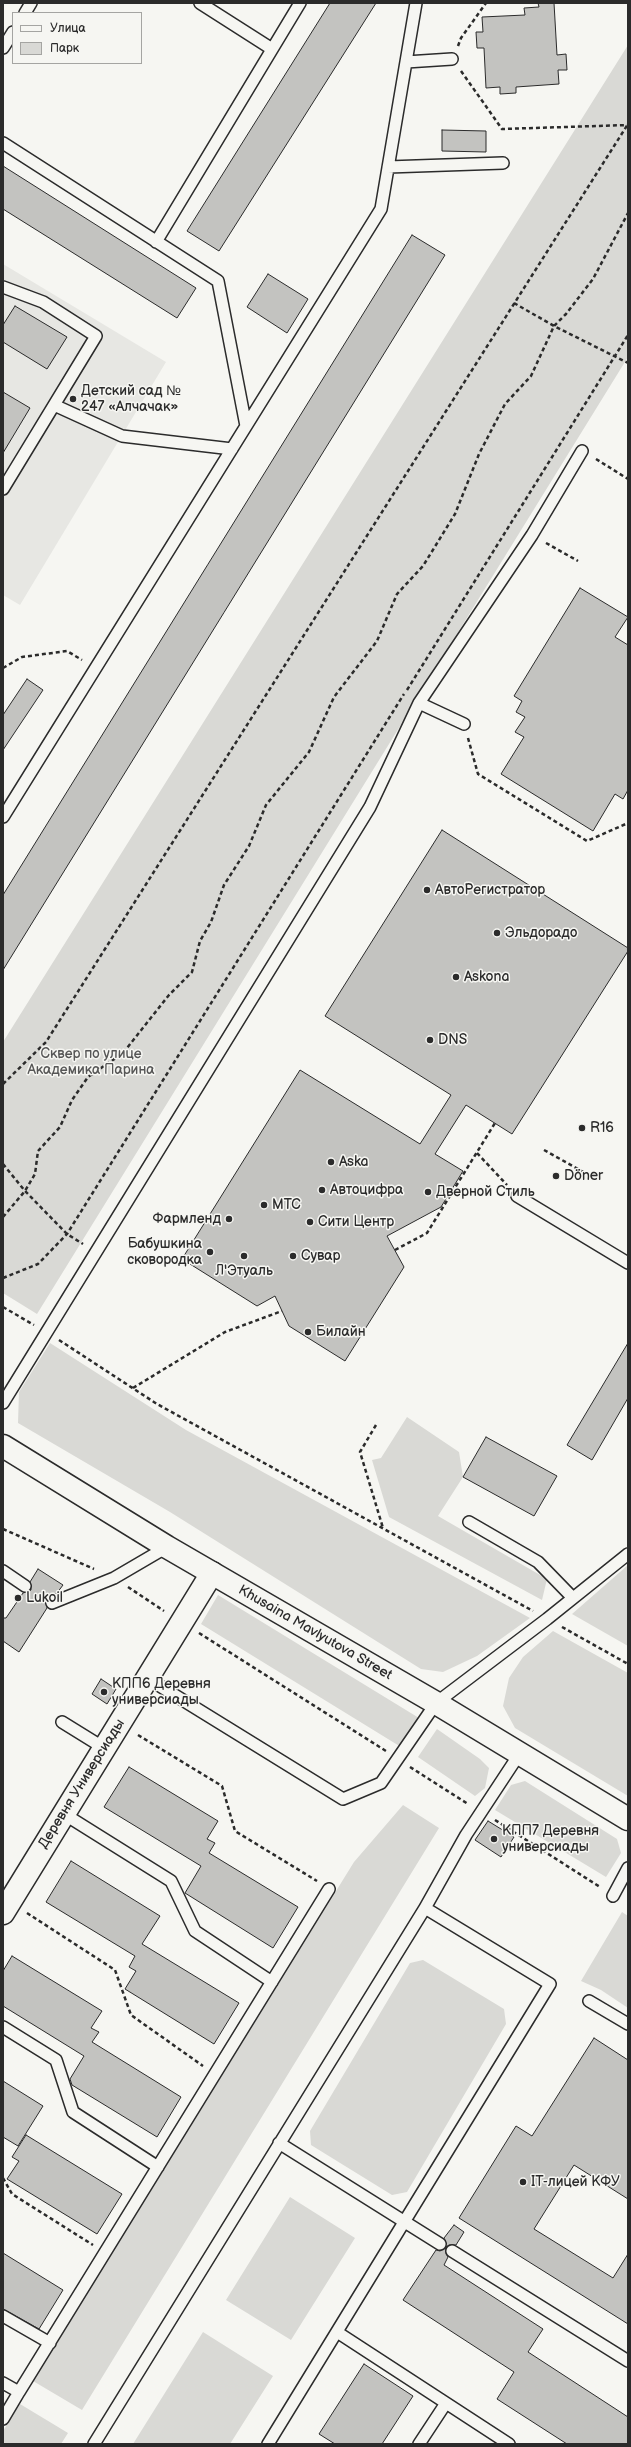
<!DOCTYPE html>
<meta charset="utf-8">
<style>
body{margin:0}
#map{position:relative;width:631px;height:2447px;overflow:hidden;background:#f6f6f2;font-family:"Balsamiq Sans",sans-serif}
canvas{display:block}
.frame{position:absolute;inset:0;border:4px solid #2b2b2b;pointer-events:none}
.legend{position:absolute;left:12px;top:12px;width:130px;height:52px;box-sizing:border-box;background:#f6f6f2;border:1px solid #a5a5a2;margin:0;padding:5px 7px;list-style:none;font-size:12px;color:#2b2b2b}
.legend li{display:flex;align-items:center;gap:8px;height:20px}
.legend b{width:20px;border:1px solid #a5a5a2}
</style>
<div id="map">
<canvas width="631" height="2447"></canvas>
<div class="frame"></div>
<ul class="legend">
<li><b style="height:5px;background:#f6f6f2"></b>Улица</li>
<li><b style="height:11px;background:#d9d9d5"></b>Парк</li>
</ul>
</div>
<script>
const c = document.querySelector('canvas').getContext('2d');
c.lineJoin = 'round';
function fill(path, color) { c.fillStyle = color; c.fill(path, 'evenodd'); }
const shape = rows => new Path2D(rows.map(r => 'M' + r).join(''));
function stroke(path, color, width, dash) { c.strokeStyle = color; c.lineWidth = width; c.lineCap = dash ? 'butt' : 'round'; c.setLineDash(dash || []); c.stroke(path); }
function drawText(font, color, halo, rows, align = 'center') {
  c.font = font + ' "Balsamiq Sans",sans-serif'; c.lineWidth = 3; c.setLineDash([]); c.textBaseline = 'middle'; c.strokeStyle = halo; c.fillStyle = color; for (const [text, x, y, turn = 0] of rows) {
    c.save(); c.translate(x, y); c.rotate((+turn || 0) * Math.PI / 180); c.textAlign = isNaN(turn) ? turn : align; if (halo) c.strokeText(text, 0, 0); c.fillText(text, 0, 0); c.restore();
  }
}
fill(shape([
 [3,264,166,362,20,605,3,595]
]), '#e7e7e3');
fill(shape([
 [628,45,628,357,37,1314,3,1293,3,1042],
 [50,1343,186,1430,530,1618,477,1656,443,1672,421,1669,170,1512,18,1423,19,1392],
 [407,1417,459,1452,463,1477,438,1516,547,1579,542,1600,389,1517,372,1460,381,1458],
 [628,1565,628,1646,572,1614],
 [218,1595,419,1718,401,1747,201,1624],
 [553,1631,628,1673,628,1796,515,1728,503,1706,509,1678,523,1657],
 [437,1729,480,1759,489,1768,485,1788,475,1796,418,1757],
 [525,1781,617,1839,621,1853,606,1877,495,1810,511,1785],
 [403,1805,439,1828,82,2410,33,2381,354,1862],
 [622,1912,628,1916,628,2008,601,1990,581,1981],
 [423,1960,504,2009,506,2024,407,2192,392,2195,311,2145,310,2131,410,1963],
 [290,2197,355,2238,291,2340,226,2300],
 [203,2332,273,2376,230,2444,133,2444],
 [20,2404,68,2433,61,2444,3,2444,3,2431]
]), '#d9d9d5');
const building = shape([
 [330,3,376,3,219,251,187,231,330,3],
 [538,3,554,3,557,55,566,54,567,70,558,70,559,84,516,87,516,93,500,94,500,87,486,88,484,48,477,48,476,32,483,32,482,17,525,15,524,8,539,7,538,3],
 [442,130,486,131,486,152,442,151,442,130],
 [3,166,196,288,177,318,3,209,3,166],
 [412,235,445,255,3,970,3,895,412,235],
 [268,274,308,299,287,333,247,307,268,274],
 [15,306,67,337,47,369,3,342,3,325,15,306],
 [3,392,30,408,3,453,3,392],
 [580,588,628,617,615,637,628,645,628,790,623,799,615,794,593,831,501,774,524,737,515,732,525,717,516,712,522,701,514,696,580,588],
 [27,679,43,690,3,750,3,715,27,679],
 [442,830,628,948,628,951,512,1134,466,1105,435,1154,463,1171,441,1207,387,1236,404,1267,345,1361,289,1326,275,1296,257,1306,182,1259,300,1070,420,1144,451,1095,325,1016,442,830],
 [628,1343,628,1398,592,1460,567,1445,628,1343],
 [486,1437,557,1476,534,1516,463,1477,486,1437],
 [38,1569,63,1585,57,1593,46,1599,47,1608,19,1652,3,1641,3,1618,6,1618,23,1593,31,1590,30,1582,38,1569],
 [101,1679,116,1689,107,1704,92,1694,101,1679],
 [129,1767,218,1821,207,1839,215,1843,209,1853,298,1907,273,1948,185,1893,201,1866,104,1807,129,1767],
 [488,1821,514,1837,501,1857,475,1840,488,1821],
 [71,1861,160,1916,142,1944,239,2003,214,2044,125,1989,136,1971,129,1967,135,1956,46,1902,71,1861],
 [12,1956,102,2011,91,2028,99,2032,92,2042,181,2097,157,2137,72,2085,70,2079,84,2056,3,2006,3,1971,12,1956],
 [594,2038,628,2060,628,2199,574,2165,534,2229,613,2278,628,2254,628,2324,459,2218,516,2126,532,2136,594,2038],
 [3,2081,43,2106,18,2146,3,2137,3,2081],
 [26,2135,122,2194,97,2234,7,2179,19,2161,12,2157,26,2135],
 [454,2225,464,2232,456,2245,449,2245,446,2247,444,2238,454,2225],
 [446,2248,446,2254,448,2257,444,2265,543,2329,528,2352,628,2417,628,2444,567,2444,497,2399,514,2372,403,2300,436,2250,440,2251,446,2248],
 [3,2253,63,2290,39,2329,3,2309,3,2253],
 [364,2364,413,2396,382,2444,335,2444,319,2434,364,2364]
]);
fill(building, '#c3c3c0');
stroke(building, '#2b2b2b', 1);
const service = shape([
 [200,3,272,49],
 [25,13,31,3],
 [3,48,13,32],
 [406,62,452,59],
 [3,143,218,281,246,426],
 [388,167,503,163],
 [156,242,300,3],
 [3,287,43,302,96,336,3,489],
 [54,405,122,436,232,449],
 [419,703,464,724],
 [3,817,381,209,416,3],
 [517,1196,628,1263],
 [3,1403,370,807,419,703,532,535,582,451],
 [469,1522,538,1562,573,1598],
 [3,1571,25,1586],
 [52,1603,114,1578,167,1547],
 [147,1678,343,1799,381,1783,436,1703,547,1619,628,1554],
 [62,1722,104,1748],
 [64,1814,171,1881,195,1931,272,1982],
 [613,1896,628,1868],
 [425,1908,466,1835,520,1753],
 [589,2001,628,2024],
 [3,2027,56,2060,73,2112,158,2167],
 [279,2143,440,2244],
 [452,2251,628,2361],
 [3,2316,50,2343],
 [337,2332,509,2444],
 [3,2383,19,2392,3,2419],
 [19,2392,329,1889],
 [94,2444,425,1908,550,1984,268,2444],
 [419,2444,446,2403]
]);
const minor = shape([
 [3,1913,212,1573]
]);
const tertiary = shape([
 [3,1446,167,1547,436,1703,628,1819]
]);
stroke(service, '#2b2b2b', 14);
stroke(minor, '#2b2b2b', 25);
stroke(tertiary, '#2b2b2b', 25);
stroke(shape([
 [458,46,461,38,486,3],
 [461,71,502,129,628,125],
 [514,303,554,326,628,363],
 [596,459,628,479],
 [546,543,578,561],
 [3,668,22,657,67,651,82,660],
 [407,690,628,335],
 [468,738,478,774,587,841,628,823],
 [3,1084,46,1042,628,124],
 [544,1150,587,1174],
 [477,1153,507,1185],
 [3,1164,25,1191,67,1234,83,1244],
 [3,1217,25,1191,35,1174,38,1151,60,1127,72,1100,88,1077,123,1053,169,995,192,972,200,941,211,922,224,885,249,846,266,805,309,752,334,697,377,641,397,594,423,566,455,514,479,454,505,404,531,376,554,326,566,314,593,279,628,213],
 [395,1250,427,1233,495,1123],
 [3,1278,38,1264,67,1234,404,694],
 [3,1307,34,1325],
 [59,1340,157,1404,533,1611],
 [133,1388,225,1332,282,1311],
 [376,1425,360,1452,383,1528],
 [3,1529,94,1569],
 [128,1587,164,1611],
 [562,1627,628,1664],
 [199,1633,386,1751],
 [138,1735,222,1786,235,1831,317,1881],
 [410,1767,468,1804],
 [495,1820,600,1887],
 [27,1913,115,1970,131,2015,203,2066],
 [3,2178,12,2194,93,2245]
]), '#2b2b2b', 2.5, [4, 3]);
stroke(service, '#f6f6f2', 11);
stroke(minor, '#f6f6f2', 22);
stroke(tertiary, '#f6f6f2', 22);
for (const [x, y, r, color] of [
 [73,399,4,"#2b2b2b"],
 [427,890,4,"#2b2b2b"],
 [497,933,4,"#2b2b2b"],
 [456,977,4,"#2b2b2b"],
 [430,1040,4,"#2b2b2b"],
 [582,1128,4,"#2b2b2b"],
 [331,1162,4,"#2b2b2b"],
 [556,1176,4,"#2b2b2b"],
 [322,1190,4,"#2b2b2b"],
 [428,1192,4,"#2b2b2b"],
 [264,1205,4,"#2b2b2b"],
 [229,1219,4,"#2b2b2b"],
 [310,1222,4,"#2b2b2b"],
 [210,1252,4,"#2b2b2b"],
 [244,1256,4,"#2b2b2b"],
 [293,1256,4,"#2b2b2b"],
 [308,1332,4,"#2b2b2b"],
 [18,1598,4,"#2b2b2b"],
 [104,1692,4,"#2b2b2b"],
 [494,1839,4,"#2b2b2b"],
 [523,2182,4,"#2b2b2b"]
]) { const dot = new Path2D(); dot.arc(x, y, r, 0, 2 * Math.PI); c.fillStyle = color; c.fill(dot); stroke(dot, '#f6f6f2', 1.5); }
drawText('14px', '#2b2b2b', '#f6f6f2', [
 ["Детский сад №",81,391],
 ["247 «Алчачак»",81,407],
 ["АвтоРегистратор",435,890],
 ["Эльдорадо",505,933],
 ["Askona",464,977],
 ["DNS",438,1040],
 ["R16",590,1128],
 ["Aska",339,1162],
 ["Döner",564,1176],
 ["Автоцифра",330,1190],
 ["Дверной Стиль",436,1192],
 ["МТС",272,1205],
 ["Фармленд",221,1219,"right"],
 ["Сити Центр",318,1222],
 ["Бабушкина",202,1244,"right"],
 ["сковородка",202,1260,"right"],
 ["Сувар",301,1256],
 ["Л'Этуаль",244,1271,"center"],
 ["Билайн",316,1332],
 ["Lukoil",26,1598],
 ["КПП6 Деревня",112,1684],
 ["универсиады",112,1700],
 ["КПП7 Деревня",502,1831],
 ["универсиады",502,1847],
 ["IT-лицей КФУ",531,2182]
], 'left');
drawText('14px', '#565656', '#f6f6f2', [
 ["Сквер по улице",91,1054],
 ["Академика Парина",91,1070]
]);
drawText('14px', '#2b2b2b', '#f6f6f2', [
 ["Khusaina Mavlyutova Street",315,1633,30],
 ["Деревня Универсиады",82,1784,-58]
]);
</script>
